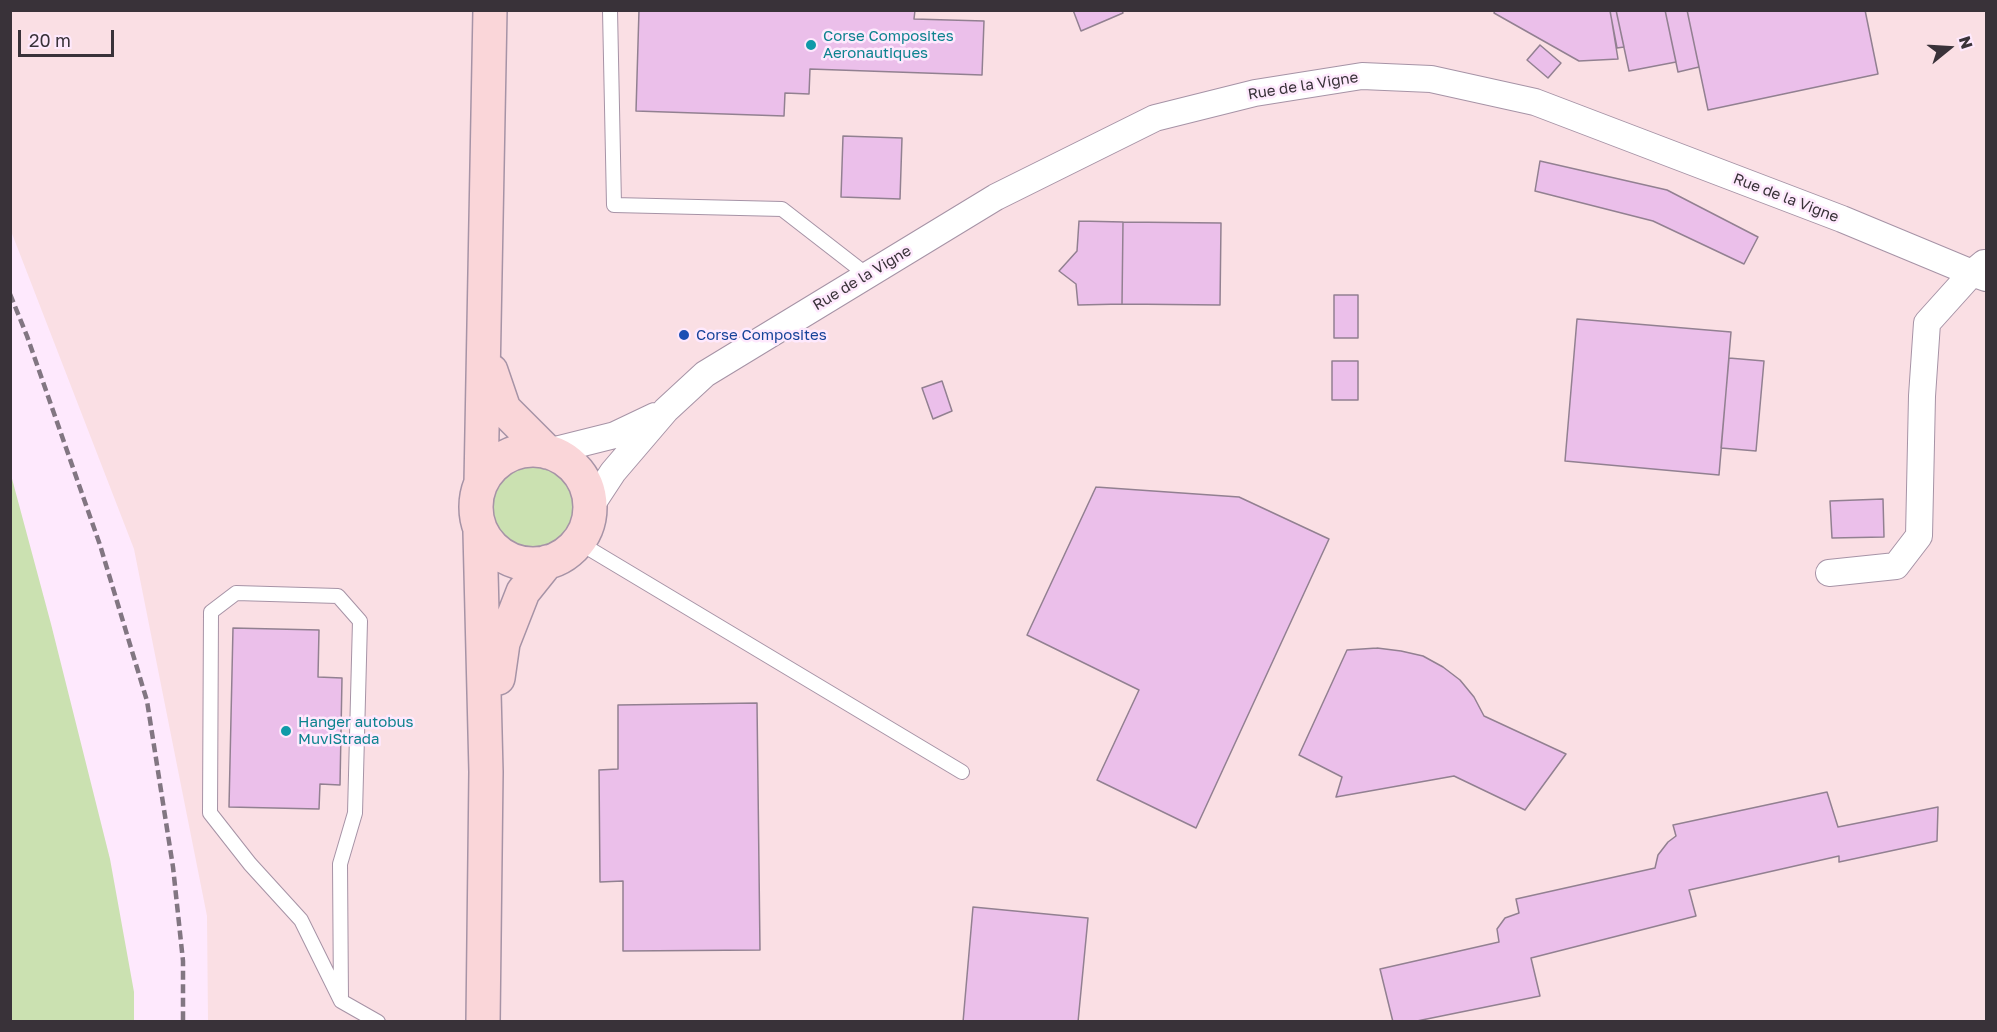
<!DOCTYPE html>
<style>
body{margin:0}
#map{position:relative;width:1997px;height:1032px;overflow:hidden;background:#fee9fd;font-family:"Golos Text",sans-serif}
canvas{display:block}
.frame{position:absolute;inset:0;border:12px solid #393239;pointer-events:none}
.north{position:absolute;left:1919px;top:18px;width:60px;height:60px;-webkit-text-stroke:4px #fee9fd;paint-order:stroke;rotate:72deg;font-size:16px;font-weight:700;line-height:24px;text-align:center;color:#393239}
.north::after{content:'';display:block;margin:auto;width:21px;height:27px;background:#393239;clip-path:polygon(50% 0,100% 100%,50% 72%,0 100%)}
.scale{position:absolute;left:18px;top:30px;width:96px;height:27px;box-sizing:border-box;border:3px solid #393239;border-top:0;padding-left:8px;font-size:18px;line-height:21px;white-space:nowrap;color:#393239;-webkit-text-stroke:4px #fee9fd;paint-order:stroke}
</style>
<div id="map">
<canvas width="1997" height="1032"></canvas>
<div class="frame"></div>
<div class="north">N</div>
<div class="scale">20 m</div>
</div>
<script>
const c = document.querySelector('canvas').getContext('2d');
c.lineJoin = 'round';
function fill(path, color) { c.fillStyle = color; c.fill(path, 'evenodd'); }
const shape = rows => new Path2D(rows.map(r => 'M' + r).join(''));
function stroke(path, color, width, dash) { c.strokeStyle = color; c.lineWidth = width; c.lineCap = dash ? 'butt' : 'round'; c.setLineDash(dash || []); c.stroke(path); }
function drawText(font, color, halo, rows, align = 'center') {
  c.font = font + ' "Golos Text",sans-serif'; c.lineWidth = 5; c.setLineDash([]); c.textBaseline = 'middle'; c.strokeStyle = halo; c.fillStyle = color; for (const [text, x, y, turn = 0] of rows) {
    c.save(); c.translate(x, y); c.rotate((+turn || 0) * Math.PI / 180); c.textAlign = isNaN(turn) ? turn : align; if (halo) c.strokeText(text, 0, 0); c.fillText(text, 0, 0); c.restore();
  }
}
fill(shape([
 [11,11,1986,11,1986,1021,208,1021,207,916,134,549,11,231]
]), '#fadfe4');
fill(shape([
 '487 503a46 46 0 1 1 92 0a46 46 0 1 1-92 0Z',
 [11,475,51,624,110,859,134,992,134,1021,11,1021]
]), '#cbe1b1');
const building = shape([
 [639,10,915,10,914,19,984,21,982,75,810,69,809,94,785,93,784,116,636,111,639,10],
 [1073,10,1122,10,1123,13,1081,31,1073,10],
 [1495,10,1610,10,1618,59,1579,61,1494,13,1495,10],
 [1616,10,1665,10,1676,62,1629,71,1616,10],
 [1616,10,1624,47,1617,48,1610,11,1616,10],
 [1665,10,1687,10,1699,67,1678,72,1665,10],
 [1687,10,1865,10,1878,74,1708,110,1687,10],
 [1540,45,1561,63,1548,78,1527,60,1540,45],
 [843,136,902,138,900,199,841,197,843,136],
 [1540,161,1667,190,1758,237,1744,264,1653,221,1535,191,1540,161],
 [1079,221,1123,222,1122,304,1078,305,1076,284,1059,271,1077,251,1079,221],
 [1123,222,1221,223,1220,305,1122,304,1123,222],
 [1334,295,1358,295,1358,338,1334,338,1334,295],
 [1577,319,1731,332,1719,475,1565,461,1577,319],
 [1729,358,1764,361,1756,451,1721,448,1729,358],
 [1332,361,1358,361,1358,400,1332,400,1332,361],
 [942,381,952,411,933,419,922,388,942,381],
 [1096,487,1239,497,1329,539,1196,828,1097,780,1139,690,1027,635,1096,487],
 [1883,499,1884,537,1832,538,1830,501,1883,499],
 [233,628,319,630,318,677,342,678,340,785,320,784,319,809,229,807,233,628],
 [1377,648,1401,651,1423,656,1443,667,1460,680,1474,697,1484,716,1566,754,1525,810,1454,776,1336,797,1342,777,1299,755,1347,650,1377,648],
 [757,703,760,950,623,951,623,881,600,882,599,770,618,769,618,705,757,703],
 [1827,792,1838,827,1938,807,1937,841,1839,862,1839,856,1689,890,1696,916,1531,958,1540,996,1412,1022,1393,1022,1380,969,1499,942,1497,929,1505,918,1519,913,1516,899,1655,868,1658,855,1668,842,1676,836,1673,825,1827,792],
 [973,907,1088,918,1078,1022,963,1022,973,907]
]);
fill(building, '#ebbfea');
stroke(building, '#928091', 1.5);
const service = shape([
 [610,10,614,205,782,209,867,275],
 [578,542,962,772],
 [341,1001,340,864,355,813,360,621,338,596,236,593,211,612,210,813,250,864,301,920,341,1001,378,1022]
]);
const minor = shape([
 [547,452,615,435,655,416],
 [590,507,613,472,666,410,705,374,996,197,1155,118,1255,93,1362,76,1431,79,1535,102,1842,219,1972,273,1986,278],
 [1829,573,1896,566,1919,536,1922,396,1927,323,1972,273,1984,263]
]);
const secondary = shape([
 [491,371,504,409,547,452],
 '476 507a57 57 0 1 1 114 0a57 57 0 1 1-114 0Z',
 [481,483,490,10],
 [480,532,486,772,483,1022],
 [498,678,503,643,523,592,547,562]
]);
stroke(service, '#a693a6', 16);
stroke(minor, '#a693a6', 28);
stroke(secondary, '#a693a6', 36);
stroke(service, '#fff', 14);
stroke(minor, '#fff', 26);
stroke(secondary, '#fad6d9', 33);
stroke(shape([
 [10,294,27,336,100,545,147,701,173,867,183,961,183,1022]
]), '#827682', 4.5, [9, 4.5]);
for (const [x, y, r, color] of [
 [811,45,6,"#0f9aa8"],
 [684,335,6,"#1a4fb4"],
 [286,731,6,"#0f9aa8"]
]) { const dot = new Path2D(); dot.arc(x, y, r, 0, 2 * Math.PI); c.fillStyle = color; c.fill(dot); stroke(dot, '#fee9fd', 2); }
drawText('15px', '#0d838f', '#fee9fd', [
 ["Corse Composites",823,36],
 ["Aeronautiques",823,53],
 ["Hanger autobus",298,722],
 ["MuviStrada",298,739]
], 'left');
drawText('15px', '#393239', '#fee9fd', [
 ["Rue de la Vigne",1303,86,-9],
 ["Rue de la Vigne",1786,198,21],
 ["Rue de la Vigne",862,278,-31]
]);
drawText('15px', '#164399', '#fee9fd', [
 ["Corse Composites",696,335]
], 'left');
</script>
